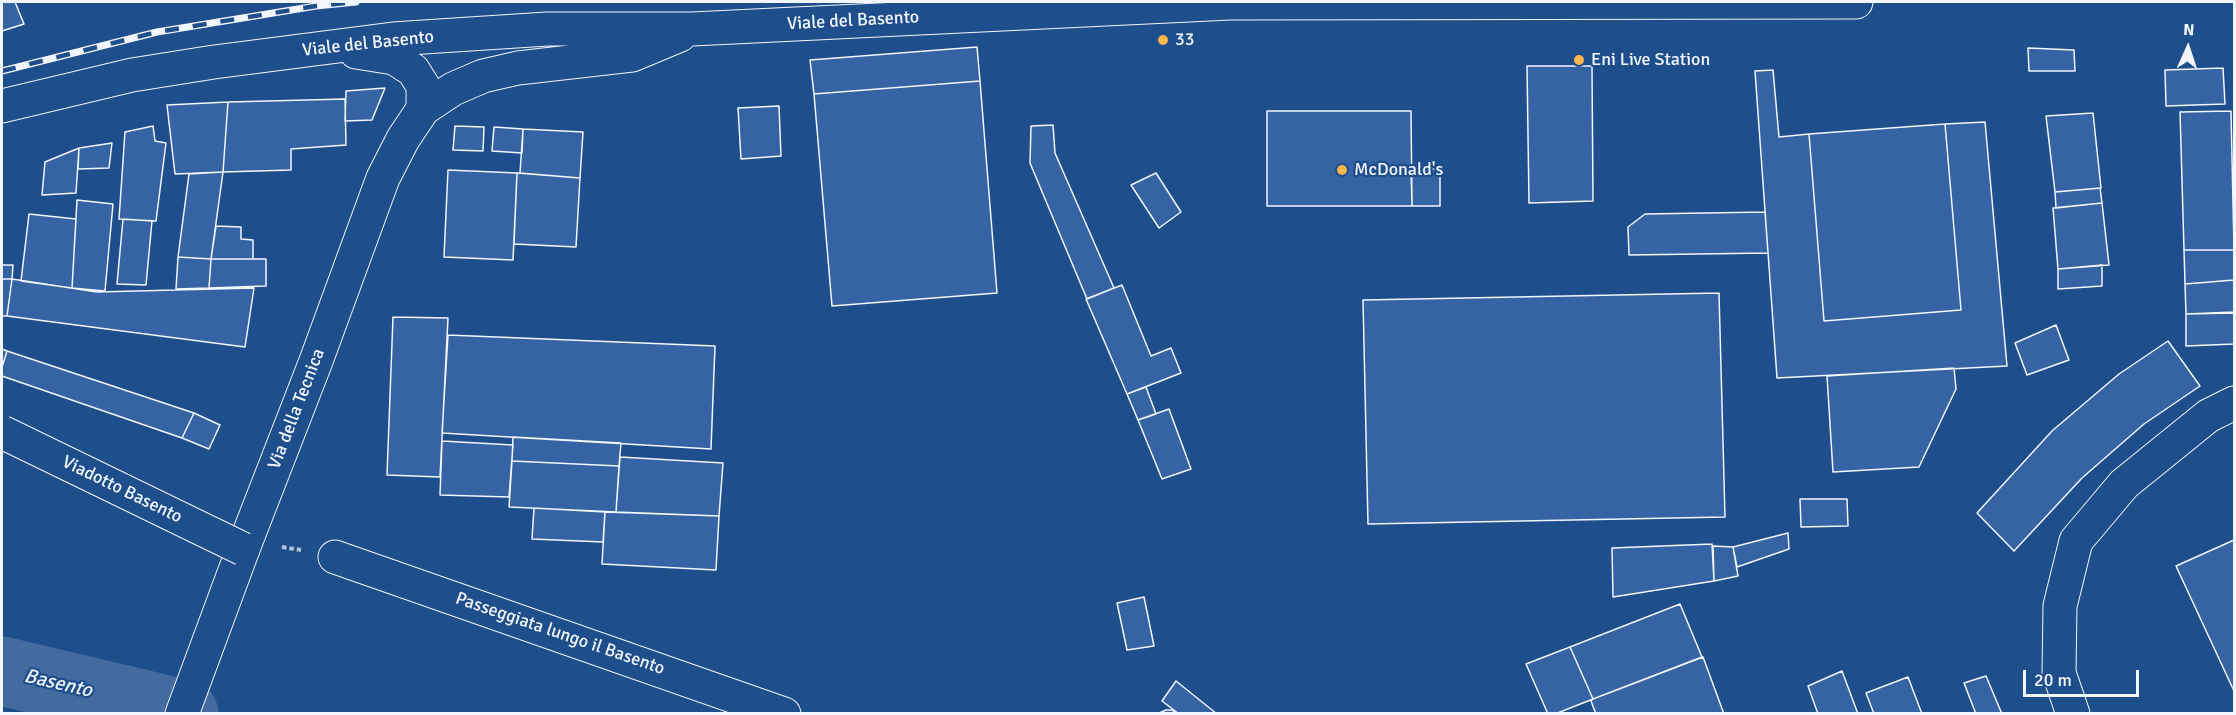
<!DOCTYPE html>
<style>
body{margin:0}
#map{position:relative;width:2236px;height:715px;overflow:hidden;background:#1f4e8c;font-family:Signika,sans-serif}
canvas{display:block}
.frame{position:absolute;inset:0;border:3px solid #f2f6ff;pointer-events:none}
.north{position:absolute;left:2158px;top:18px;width:60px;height:60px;-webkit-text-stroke:4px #1f4e8c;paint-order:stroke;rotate:3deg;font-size:16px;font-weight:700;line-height:24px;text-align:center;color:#f2f6ff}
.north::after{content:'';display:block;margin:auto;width:21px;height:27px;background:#f2f6ff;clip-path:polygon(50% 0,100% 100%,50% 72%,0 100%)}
.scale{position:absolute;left:2023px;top:670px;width:116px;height:27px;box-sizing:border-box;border:3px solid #f2f6ff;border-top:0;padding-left:8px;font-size:18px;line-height:21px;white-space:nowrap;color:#f2f6ff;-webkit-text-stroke:4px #1f4e8c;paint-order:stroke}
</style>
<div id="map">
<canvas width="2236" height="715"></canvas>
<div class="frame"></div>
<div class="north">N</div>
<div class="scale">20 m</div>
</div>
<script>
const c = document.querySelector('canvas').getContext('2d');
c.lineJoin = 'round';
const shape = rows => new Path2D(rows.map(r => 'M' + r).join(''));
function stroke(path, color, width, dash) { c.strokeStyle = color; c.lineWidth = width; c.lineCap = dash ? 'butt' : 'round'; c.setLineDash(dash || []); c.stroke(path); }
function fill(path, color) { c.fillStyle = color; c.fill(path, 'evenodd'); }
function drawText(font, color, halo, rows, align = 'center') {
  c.font = font + ' Signika,sans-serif'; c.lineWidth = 4.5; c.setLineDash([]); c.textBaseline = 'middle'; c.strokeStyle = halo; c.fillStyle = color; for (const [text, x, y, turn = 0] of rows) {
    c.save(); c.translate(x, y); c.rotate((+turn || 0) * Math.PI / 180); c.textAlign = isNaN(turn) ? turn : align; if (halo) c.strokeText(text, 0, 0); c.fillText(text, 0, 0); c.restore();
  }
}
stroke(shape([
 [2,671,184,714]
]), '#446ba0', 69);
const building = shape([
 [2,2,15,2,24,24,2,31,2,2],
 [977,47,980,81,814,94,810,60,977,47],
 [2028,48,2074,50,2075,71,2029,71,2028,48],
 [1527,66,1592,66,1593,201,1529,203,1527,66],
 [2223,68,2225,104,2166,106,2165,70,2223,68],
 [1773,70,1779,137,1809,134,1824,321,1961,310,1945,124,1985,122,2007,366,1777,378,1755,71,1773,70],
 [980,81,997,293,832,306,814,94,980,81],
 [385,88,372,120,345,121,346,91,385,88],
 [345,99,346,145,291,149,291,170,223,172,228,102,345,99],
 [228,102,223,172,175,174,167,105,228,102],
 [779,106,781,156,741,159,738,108,779,106],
 [1267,111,1411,111,1412,206,1267,206,1267,111],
 [2231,111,2234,250,2184,250,2180,112,2231,111],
 [2093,113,2101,188,2055,192,2046,116,2093,113],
 [1945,124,1961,310,1824,321,1809,134,1945,124],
 [1053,125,1055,153,1114,288,1087,299,1030,163,1031,126,1053,125],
 [153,126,155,141,166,143,156,221,119,219,125,132,153,126],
 [455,126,484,127,483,151,453,150,455,126],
 [494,127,523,129,522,153,492,151,494,127],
 [523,129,583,132,580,178,520,173,523,129],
 [112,143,109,168,78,169,79,148,112,143],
 [79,148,76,193,42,195,45,162,79,148],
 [1411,169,1440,169,1440,206,1412,206,1411,169],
 [448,170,517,173,513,260,444,257,448,170],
 [223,172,211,259,178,257,189,174,223,172],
 [517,173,580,178,576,247,514,244,517,173],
 [1156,173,1181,212,1159,228,1131,185,1156,173],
 [2100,188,2102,203,2056,208,2055,192,2100,188],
 [77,200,113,204,105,291,72,288,77,200],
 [2102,203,2109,265,2058,269,2053,208,2102,203],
 [1765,212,1768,253,1629,255,1628,227,1645,214,1765,212],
 [29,214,76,219,72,288,21,281,29,214],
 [123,219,152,221,146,285,117,284,123,219],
 [216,226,241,227,241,239,253,240,253,259,211,259,216,226],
 [2184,250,2234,250,2234,280,2185,284,2184,250],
 [178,257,211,259,209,288,176,289,178,257],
 [211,259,266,259,266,286,209,288,211,259],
 [2,265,13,265,12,279,2,279,2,265],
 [2102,265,2102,286,2058,289,2058,269,2102,265],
 [2,279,12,279,7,316,2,316,2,279],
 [12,279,97,292,254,288,245,347,7,316,12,279],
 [2234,280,2234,313,2186,314,2185,284,2234,280],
 [1122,285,1151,356,1171,348,1181,373,1127,394,1086,299,1122,285],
 [1719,293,1725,517,1368,524,1363,300,1719,293],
 [2234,312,2234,344,2186,346,2186,314,2234,312],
 [393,317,448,318,440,477,387,475,393,317],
 [2056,325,2069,360,2027,375,2015,343,2056,325],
 [448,335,715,346,711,449,442,433,448,335],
 [2168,341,2200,386,2144,424,2082,478,2014,551,1977,513,2052,431,2119,374,2168,341],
 [2,349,7,351,2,367,2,349],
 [7,351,194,413,182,438,2,376,2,367,7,351],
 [1954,368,1956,389,1919,467,1833,472,1827,376,1954,368],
 [1146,387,1156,414,1138,420,1127,394,1146,387],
 [1169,409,1191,469,1162,479,1138,420,1169,409],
 [194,413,220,425,209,449,182,438,194,413],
 [513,437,621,443,619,466,512,461,513,437],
 [442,441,513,445,509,497,440,495,442,441],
 [620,457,723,463,719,516,616,512,620,457],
 [512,461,619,466,616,512,509,507,512,461],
 [1800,499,1847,499,1848,526,1801,527,1800,499],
 [534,508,605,512,603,542,532,539,534,508],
 [605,512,719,516,716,570,602,564,605,512],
 [1788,533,1789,549,1737,567,1733,547,1788,533],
 [2234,540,2234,691,2176,566,2234,540],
 [1712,544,1714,581,1613,597,1612,548,1712,544],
 [1713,546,1733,547,1738,576,1714,581,1713,546],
 [1144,597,1154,646,1127,650,1117,603,1144,597],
 [1680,604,1702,657,1593,699,1570,647,1680,604],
 [1570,647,1593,699,1555,714,1548,714,1526,664,1570,647],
 [1703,657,1724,714,1596,714,1591,701,1593,699,1703,657],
 [1842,671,1858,714,1818,714,1808,686,1842,671],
 [1986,676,2002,714,1976,714,1964,683,1986,676],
 [1908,677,1922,714,1874,714,1866,693,1908,677],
 [1176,681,1217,714,1179,714,1162,701,1176,681],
 [1166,710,1172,710,1178,714,1157,714,1166,710]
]);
fill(building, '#3563a3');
stroke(building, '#f2f6ff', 1.5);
const street = shape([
 [335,557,784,714],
 [182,714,243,549],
 [2073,714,2059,673,2060,606,2076,541,2124,484,2208,416,2234,403]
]);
const primary = shape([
 [356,52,394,58,413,70,423,86,423,109],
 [2,106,132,75,214,62,393,39,547,29,692,29,1230,3,1856,2],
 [243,549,316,361,383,178,403,139,423,109,453,89,483,76,518,68,632,55,680,35]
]);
stroke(street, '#f2f6ff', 35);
stroke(primary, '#f2f6ff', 35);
stroke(shape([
 [282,547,301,550]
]), '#b3c4dc', 4, [4.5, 3]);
stroke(street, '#1f4e8c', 33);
stroke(primary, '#1f4e8c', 33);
const rail = shape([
 [2,71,157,32,316,6,356,2]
]);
stroke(rail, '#f2f6ff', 7);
stroke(rail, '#1f4e8c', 4.5, [14]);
const primaryBridge = shape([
 [2,432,243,549]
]);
stroke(primaryBridge, '#f2f6ff', 35, []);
stroke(primaryBridge, '#1f4e8c', 33);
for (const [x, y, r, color] of [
 [1163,40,6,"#ffb74d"],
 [1579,60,6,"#ffb74d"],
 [1342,170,6,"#ffb74d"]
]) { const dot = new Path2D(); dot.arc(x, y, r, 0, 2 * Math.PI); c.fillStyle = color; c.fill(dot); stroke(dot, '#1f4e8c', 2); }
drawText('18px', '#f2f6ff', '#1f4e8c', [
 ["Viale del Basento",853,21,-3],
 ["Viale del Basento",368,44,-6],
 ["Via della Tecnica",297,409,-69],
 ["Viadotto Basento",122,490,26],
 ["Passeggiata lungo il Basento",560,634,19]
]);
drawText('18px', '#f2f6ff', '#1f4e8c', [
 ["33",1175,40],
 ["Eni Live Station",1591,60],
 ["McDonald's",1354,170]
], 'left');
drawText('italic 20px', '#f2f6ff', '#1f4e8c', [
 ["Basento",58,684,13]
]);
</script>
